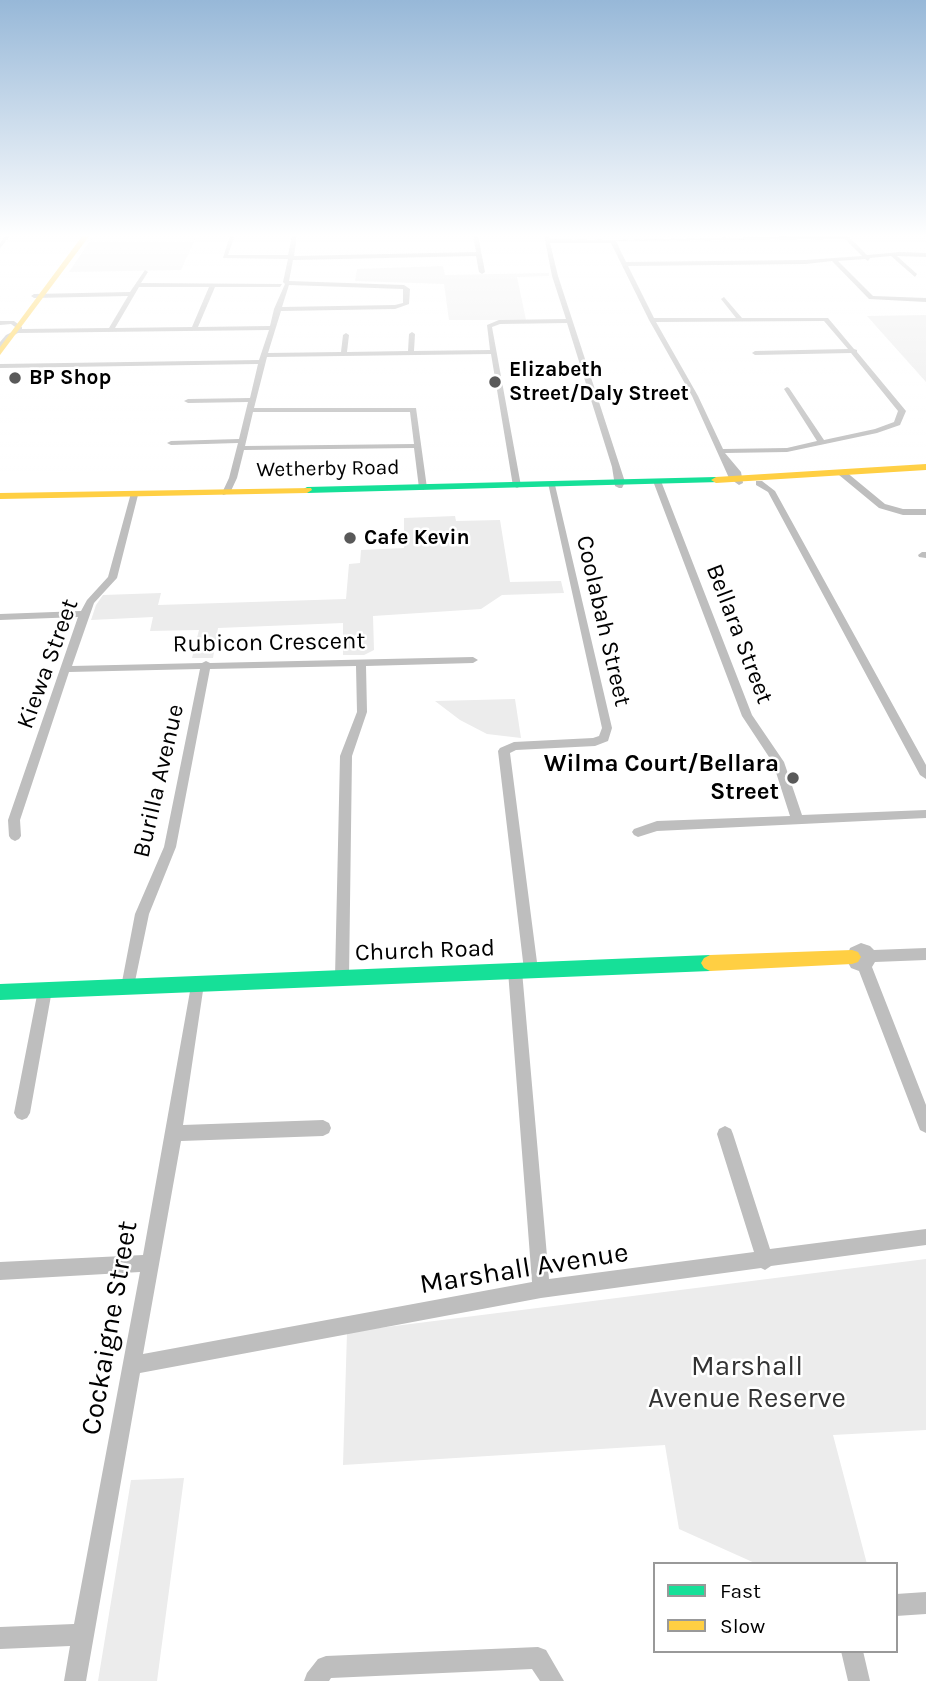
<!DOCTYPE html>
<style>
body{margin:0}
#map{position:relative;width:926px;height:1681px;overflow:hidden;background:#fff;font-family:Karla,sans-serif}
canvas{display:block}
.legend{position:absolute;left:653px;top:1562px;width:245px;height:91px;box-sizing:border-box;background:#fff;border:2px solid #999;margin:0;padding:9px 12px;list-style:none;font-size:21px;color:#000}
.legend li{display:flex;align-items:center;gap:14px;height:35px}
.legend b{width:35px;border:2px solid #999}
</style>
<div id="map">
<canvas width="926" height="1681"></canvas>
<ul class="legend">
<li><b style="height:9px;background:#16e098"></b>Fast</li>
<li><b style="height:9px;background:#ffcf43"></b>Slow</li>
</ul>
</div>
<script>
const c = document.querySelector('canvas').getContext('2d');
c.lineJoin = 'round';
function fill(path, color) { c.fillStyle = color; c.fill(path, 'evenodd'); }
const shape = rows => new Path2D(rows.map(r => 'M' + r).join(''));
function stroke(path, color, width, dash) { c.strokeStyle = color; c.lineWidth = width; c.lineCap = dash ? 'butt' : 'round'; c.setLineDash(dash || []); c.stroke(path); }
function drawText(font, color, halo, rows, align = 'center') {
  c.font = font + ' Karla,sans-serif'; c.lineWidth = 5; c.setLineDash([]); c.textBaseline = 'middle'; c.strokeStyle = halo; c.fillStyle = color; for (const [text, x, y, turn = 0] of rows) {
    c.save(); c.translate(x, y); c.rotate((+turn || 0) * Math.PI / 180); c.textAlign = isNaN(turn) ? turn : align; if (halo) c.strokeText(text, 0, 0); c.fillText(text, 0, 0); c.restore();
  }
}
fill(shape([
 [94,235,197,235,181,270,69,272],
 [443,266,445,275,549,273,549,276,517,277,526,320,449,320,444,284,355,281,357,269],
 [926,315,926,382,867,316],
 [455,516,456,521,500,520,510,582,561,581,564,593,502,595,481,609,373,616,374,650,364,655,343,655,343,623,218,628,213,658,192,658,199,630,150,631,153,617,91,620,96,605,103,595,161,593,158,605,346,599,349,564,360,563,361,550,404,548,404,518],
 [515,699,521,738,487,734,460,720,435,701],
 [926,1259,926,1430,833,1435,867,1564,757,1564,679,1529,665,1445,343,1465,347,1332],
 [184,1478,157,1681,98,1681,131,1480]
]), '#ececec');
fill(shape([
 [6,235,11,235,0,248,0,243,6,235],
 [230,235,235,235,228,255,288,255,292,235,297,235,294,256,476,252,473,235,478,235,485,272,482,274,479,272,476,256,293,260,289,281,404,285,410,289,409,304,395,309,281,311,268,353,341,352,343,335,346,333,349,335,347,352,408,351,409,334,412,332,415,334,414,351,490,350,487,325,499,320,566,319,552,276,544,235,549,235,550,239,614,240,847,235,867,255,900,252,926,253,926,257,897,256,917,274,915,277,891,256,870,258,868,261,865,259,838,261,873,296,926,298,926,302,869,299,832,261,806,264,628,266,654,318,736,318,721,299,724,297,742,318,828,318,854,349,857,350,857,352,906,411,900,425,877,433,787,452,725,453,741,472,743,483,739,485,729,478,692,396,649,320,611,243,550,243,558,276,625,482,622,488,619,488,615,486,612,467,567,323,500,324,492,327,521,486,517,488,513,486,491,354,267,357,254,408,416,408,427,488,423,490,419,488,414,448,244,450,237,478,230,493,223,495,222,493,229,478,238,443,171,445,167,443,171,441,239,439,248,402,188,403,184,401,188,399,250,398,258,364,0,368,0,364,259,360,269,330,18,333,10,337,0,348,0,342,6,335,18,329,11,324,0,325,0,321,14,321,22,327,22,329,109,328,128,296,34,298,31,296,34,294,130,292,145,270,148,272,141,283,282,284,280,287,215,287,198,327,270,326,274,309,285,284,283,282,288,259,223,258,230,235],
 [845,239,862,256,806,260,626,262,616,241,845,239],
 [289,285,403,289,403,303,395,305,282,307,289,285],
 [139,287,209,287,192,327,115,328,139,287],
 [824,321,848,349,755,351,752,353,755,355,851,353,898,411,894,422,875,429,824,440,789,388,787,387,784,389,817,441,787,448,723,449,698,396,656,322,824,321],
 [253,412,410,412,414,444,245,446,253,412],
 [839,471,845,471,885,504,903,509,926,509,926,515,903,515,879,508,839,475,839,471],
 [654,479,661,481,752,715,784,762,802,815,926,810,926,818,657,831,638,837,634,835,632,832,634,829,657,821,790,816,773,763,742,716,653,481,654,479],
 [756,481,762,481,775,491,926,765,926,779,920,775,768,492,756,485,756,481],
 [548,483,555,485,612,728,608,741,595,746,516,750,510,753,538,970,536,974,531,976,526,974,524,970,498,751,500,748,514,742,593,738,599,736,602,728,548,483],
 [131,493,138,495,117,578,94,603,72,666,202,663,206,661,210,663,473,657,478,660,473,663,366,666,367,712,352,756,349,977,347,981,342,983,337,981,335,977,340,756,357,712,356,666,210,669,176,847,149,914,133,991,128,993,123,991,121,987,135,914,164,847,200,669,69,672,20,820,21,836,19,839,15,841,11,839,9,836,8,820,78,617,0,620,0,614,81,611,87,600,108,577,131,493],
 [922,552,926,552,926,558,919,557,918,555,922,552],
 [861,943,870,946,874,950,926,948,926,960,875,962,872,967,926,1105,926,1133,920,1130,918,1125,859,971,851,968,846,959,850,948,861,943],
 [515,965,520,967,522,971,549,1279,754,1252,717,1134,719,1129,725,1126,731,1129,733,1134,770,1249,926,1229,926,1245,771,1266,765,1270,761,1268,541,1298,140,1373,86,1681,64,1681,70,1646,0,1649,0,1627,74,1624,140,1272,0,1280,0,1262,143,1255,192,980,197,978,202,980,204,984,183,1125,323,1120,329,1123,331,1128,329,1133,323,1136,181,1141,143,1354,532,1282,508,971,510,967,515,965],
 [45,984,50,986,52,990,30,1113,27,1118,22,1120,17,1118,14,1113,38,990,40,986,45,984],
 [926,1592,926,1614,896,1616,896,1594,926,1592],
 [538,1647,546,1650,564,1681,540,1681,532,1669,331,1678,329,1681,304,1681,307,1673,318,1659,326,1656,538,1647],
 [841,1651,863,1651,870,1681,848,1681,841,1651]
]), '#bebebe');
fill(shape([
 [716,477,720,478,720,482,307,493,302,490,307,487,716,477],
 [710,955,716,958,719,963,716,968,710,971,0,1000,0,984,710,955]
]), '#16e098');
fill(shape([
 [83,235,90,235,0,355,0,347,83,235],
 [926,464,926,470,716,483,711,480,716,477,926,464],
 [311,488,312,490,307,493,0,499,0,493,311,488],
 [852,950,858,952,861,957,858,962,852,964,710,971,704,968,701,963,704,958,710,955,852,950]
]), '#ffcf43');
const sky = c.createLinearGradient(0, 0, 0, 471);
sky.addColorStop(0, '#97b8d8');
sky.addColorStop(0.5, '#fff');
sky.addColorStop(1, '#ffffff00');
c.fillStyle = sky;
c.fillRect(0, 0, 926, 471);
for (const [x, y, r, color] of [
 [15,378,7,"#595959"],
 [495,382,7,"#595959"],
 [350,538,7,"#595959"],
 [793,778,7,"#595959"]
]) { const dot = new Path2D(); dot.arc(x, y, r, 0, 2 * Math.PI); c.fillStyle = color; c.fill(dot); stroke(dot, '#fff', 2.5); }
drawText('bold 21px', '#000', '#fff', [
 ["Elizabeth",509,370],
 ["Street/Daly Street",509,394],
 ["BP Shop",29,378],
 ["Cafe Kevin",364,538]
], 'left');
drawText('21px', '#000', '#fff', [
 ["Wetherby Road",328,469,-1]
]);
drawText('24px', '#000', '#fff', [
 ["Coolabah Street",603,621,77],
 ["Bellara Street",739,634,69],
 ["Rubicon Crescent",269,643,-1],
 ["Kiewa Street",48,664,-70],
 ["Burilla Avenue",159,781,-77],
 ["Church Road",425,951,-2]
]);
drawText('bold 24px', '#000', '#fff', [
 ["Wilma Court/Bellara",779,764],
 ["Street",779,792]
], 'right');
drawText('28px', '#000', '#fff', [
 ["Marshall Avenue",524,1269,-9],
 ["Cockaigne Street",110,1328,-80]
]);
drawText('28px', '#333', '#fff', [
 ["Marshall",747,1367],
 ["Avenue Reserve",747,1399]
]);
</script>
